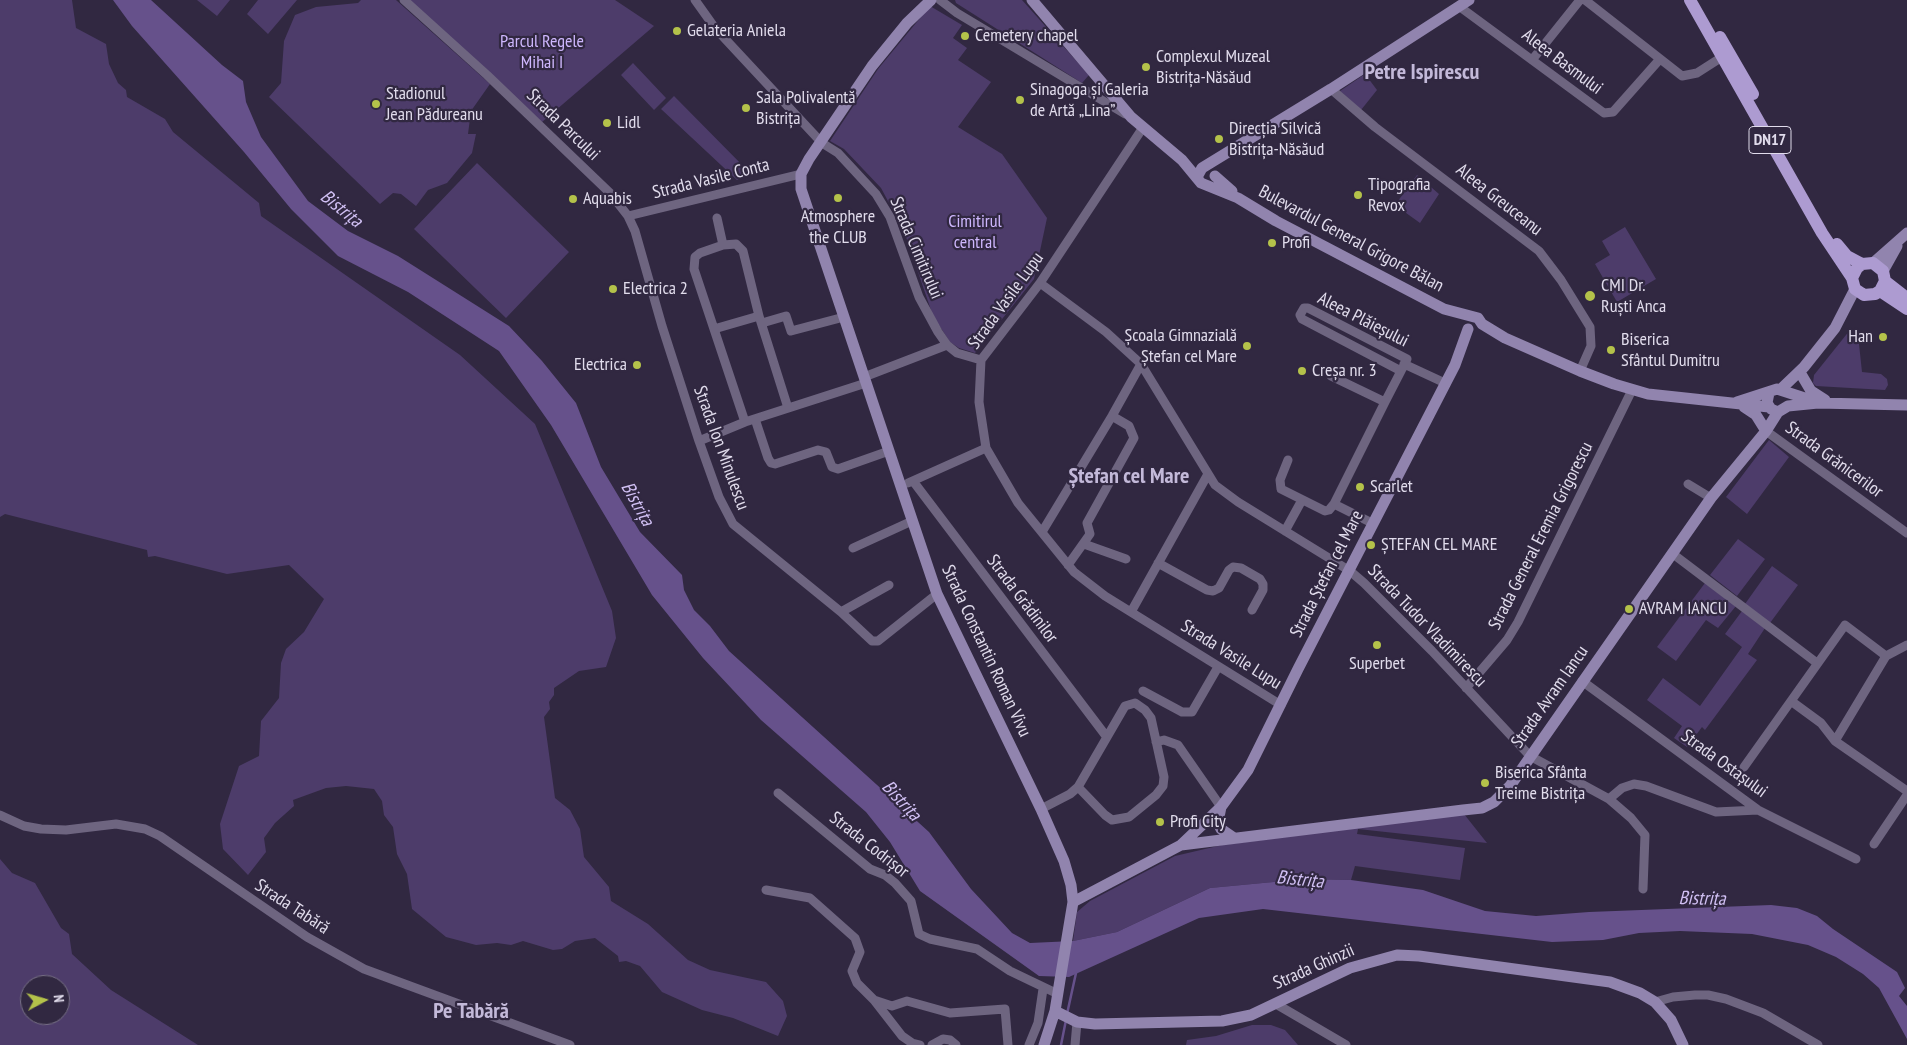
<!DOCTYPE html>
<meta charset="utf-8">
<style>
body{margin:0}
#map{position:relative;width:1907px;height:1045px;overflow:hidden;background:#312841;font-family:"PT Sans Narrow",sans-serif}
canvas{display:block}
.north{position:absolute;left:20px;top:975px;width:50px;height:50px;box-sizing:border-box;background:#312841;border:1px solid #777085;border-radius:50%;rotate:84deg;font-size:14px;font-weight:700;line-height:20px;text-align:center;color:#e1dcec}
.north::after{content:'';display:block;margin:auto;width:18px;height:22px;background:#b4c24a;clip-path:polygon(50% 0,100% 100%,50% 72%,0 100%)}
</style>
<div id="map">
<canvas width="1907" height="1045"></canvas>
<div class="north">N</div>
</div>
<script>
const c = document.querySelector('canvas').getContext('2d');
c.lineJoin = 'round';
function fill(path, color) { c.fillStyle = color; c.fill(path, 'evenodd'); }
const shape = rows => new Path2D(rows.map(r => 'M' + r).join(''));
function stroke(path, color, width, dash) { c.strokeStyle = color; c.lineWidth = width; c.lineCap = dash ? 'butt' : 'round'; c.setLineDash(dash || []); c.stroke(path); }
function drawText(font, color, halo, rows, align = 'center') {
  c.font = font + ' "PT Sans Narrow",sans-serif'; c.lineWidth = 4.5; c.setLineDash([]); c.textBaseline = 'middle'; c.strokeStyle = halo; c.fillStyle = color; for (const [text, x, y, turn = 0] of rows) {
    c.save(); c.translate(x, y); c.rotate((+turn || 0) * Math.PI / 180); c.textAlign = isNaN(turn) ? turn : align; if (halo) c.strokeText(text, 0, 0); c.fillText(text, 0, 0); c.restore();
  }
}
fill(shape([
 [0,0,72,0,76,28,106,44,109,64,118,83,126,90,127,97,165,119,173,132,259,203,261,216,460,355,535,424,612,611,616,638,606,667,579,671,554,688,554,695,549,702,550,709,544,717,555,798,570,810,580,829,584,857,609,887,611,901,648,924,688,960,710,970,766,982,783,1001,787,1016,778,1036,733,1018,702,1010,662,992,640,966,626,961,619,962,618,956,595,938,575,941,562,949,553,950,523,941,511,945,497,943,476,945,446,937,412,909,407,874,397,854,393,827,384,815,382,801,374,789,346,786,326,788,293,800,294,806,275,823,264,838,266,852,248,875,223,849,220,824,239,766,259,756,261,721,279,698,281,663,286,649,304,632,324,599,289,565,227,574,155,556,148,557,147,550,5,514,0,517],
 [197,0,230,0,217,16],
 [258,0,297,0,268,34,247,14],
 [361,0,396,0,490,84,471,111,468,134,476,134,472,153,447,183,428,190,416,206,401,194,393,193,380,204,269,97,281,83,284,41,295,15,316,7,358,3],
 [404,0,615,0,654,26,542,122],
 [955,0,1022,0,1089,75,1082,83,956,3],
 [930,6,962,25,953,38,967,48,958,60,991,82,958,127,1002,154,1047,218,1034,279,975,353,959,348,950,342,933,316,904,231,881,188,844,149,830,141,878,69],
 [633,63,666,98,654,110,621,75],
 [1365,74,1377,90,1361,110,1340,91],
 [674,96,750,173,737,180,661,109],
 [477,163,569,252,506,318,414,229],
 [1417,175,1439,194,1420,223,1395,205],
 [1625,227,1656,279,1617,302,1595,264,1610,255,1602,241],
 [1850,330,1853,330,1859,344,1862,372,1881,374,1887,379,1888,385,1885,390,1816,386,1813,383,1814,375],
 [1769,440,1789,457,1747,514,1726,497],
 [1738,539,1765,559,1737,596,1710,575],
 [1772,566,1798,585,1770,623,1745,604],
 [1705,583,1736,606,1718,628,1706,620,1676,661,1657,647],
 [1742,611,1765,628,1748,654,1757,660,1705,730,1702,727,1687,747,1674,738,1682,726,1647,700,1663,678,1700,706,1742,647,1725,634],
 [1464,814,1487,843,1358,829,1357,834,1465,848,1460,880,1355,866,1351,880,1305,879,1210,888,1117,932,1073,941,1077,912,1090,901,1175,856,1222,845],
 [0,859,12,873,35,883,61,928,69,934,72,954,111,990,198,1045,0,1045],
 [30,985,60,985,60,1015,30,1015],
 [1252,1025,1271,1025,1285,1030,1298,1045,1186,1045,1187,1040,1216,1036]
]), '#4d3c6a');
fill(shape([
 [113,0,151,0,222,65,243,81,246,102,261,137,308,201,348,231,398,256,509,326,542,361,576,403,601,467,640,532,682,575,684,590,694,610,710,626,729,651,929,832,971,889,1012,933,1030,943,1073,941,1117,932,1210,888,1305,879,1351,880,1423,890,1485,911,1536,916,1589,912,1771,905,1797,908,1817,916,1833,929,1897,972,1905,988,1899,996,1907,1006,1907,1039,1879,988,1863,974,1836,957,1808,945,1752,934,1680,931,1639,933,1603,940,1552,942,1263,909,1199,918,1069,977,1039,976,920,891,890,842,866,812,761,720,703,658,652,595,551,425,499,351,408,292,338,256,291,209,244,152,132,26]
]), '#66518b');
stroke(shape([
 [1067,1014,1076,973],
 [1061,1045,1066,1020]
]), '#66518b', 2.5);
stroke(shape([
 [404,0,487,75,610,193,628,216,635,231,662,326,699,441,719,497,733,524,841,612,872,641,878,641,937,594],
 [695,0,715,28,822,143,838,153,876,194,890,217,919,297,938,332,947,345,957,353,981,360],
 [940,0,957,13,1125,114],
 [1585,0,1682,76,1697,73,1722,57],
 [1460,7,1604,113,1613,112,1660,59],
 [1532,60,1580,0],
 [1331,89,1375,127,1539,251,1561,280,1590,327,1591,346,1580,371],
 [1142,129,1040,283,981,360,979,402,986,448,1018,503,1074,572,1105,596,1281,705],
 [628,216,801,174],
 [717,218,723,245,700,253,695,257,694,269,745,422],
 [723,245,736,244,743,251,759,316,788,408],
 [1040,283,1106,332,1141,364,1215,485,1238,502,1350,571,1364,583,1432,651,1530,756,1609,799,1631,818,1645,835,1643,889],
 [762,323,786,316,791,331,844,317],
 [714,329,759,316],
 [1404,364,1445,383],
 [1331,376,1385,402],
 [864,377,947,345],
 [755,419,768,458,771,463,775,464,818,450,826,452,832,467,838,469,889,451],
 [1766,431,1907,533],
 [699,441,745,422,866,383],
 [1288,460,1280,480,1281,489,1325,511,1329,510,1334,504,1385,402,1401,371,1407,359,1308,308,1304,308,1300,315,1302,319,1401,371],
 [913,481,1106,736],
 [908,483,986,448],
 [1688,484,1711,498],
 [1334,504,1372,523],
 [1285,531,1302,500],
 [1042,532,1112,416,1141,364],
 [1084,544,1126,559],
 [853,548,912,521],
 [1673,554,1817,663],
 [1158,563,1207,590,1213,591,1219,588,1229,570,1233,567,1241,568,1260,579,1263,584,1263,590,1252,610],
 [1068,565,1090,534,1087,523,1134,438,1129,426,1112,416],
 [841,612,889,585],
 [1131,612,1208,474],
 [1886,656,1845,625,1791,701,1821,723,1835,741,1907,791],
 [1582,681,1758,810,1856,859],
 [1466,688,1507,640,1518,622,1632,390],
 [1143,691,1182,712,1192,712,1218,667],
 [1835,741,1886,656,1907,645],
 [1156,742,1164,740,1178,745,1221,807],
 [1744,767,1791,701],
 [778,793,870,869,885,875,895,883,911,901,919,934,930,939,977,949,1010,971,1058,994],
 [1609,799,1622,788,1634,784,1646,786,1716,812,1758,810],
 [1041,809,1070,794,1078,787,1125,706,1135,703,1145,710,1151,718,1164,777,1163,786,1156,795,1129,817,1112,820,1105,815,1078,787],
 [0,815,24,826,41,829,66,830,116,824,145,829,160,836,307,937,364,969,570,1045],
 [1874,844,1907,795],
 [766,890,810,898,855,938,860,952,852,971,857,983,874,1000,902,1036,912,1043,920,1045],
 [874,1000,892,1006,907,1001,950,1013,1005,1009,1008,1045],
 [1655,1002,1673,997,1695,995,1708,995,1726,999,1763,1013,1818,1045],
 [1276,1004,1346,1045],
 [932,1045,943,1039,950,1040,956,1045],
 [1029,1045,1038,1023,1043,989],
 [1075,1045,1077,1022]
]), '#6e6580', 9);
stroke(shape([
 [931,0,907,23,872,66,809,159,801,174,801,189,937,594,1041,809,1064,861,1071,885,1073,902,1060,980,1055,1011,1044,1045],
 [1032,0,1131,117,1182,160,1201,183,1238,198,1276,221,1444,309,1478,318,1482,324,1505,338,1580,371,1614,384,1648,394,1769,407],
 [1215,176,1232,191],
 [1197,177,1202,168,1331,89,1469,0],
 [1873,263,1907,233],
 [1883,271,1897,246],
 [1801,374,1811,391,1825,400],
 [1781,389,1804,367,1835,328,1855,289],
 [1769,393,1767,403,1771,409,1778,412,1788,406,1818,403,1907,405],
 [1737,402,1777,389,1814,401],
 [1744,407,1756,415,1766,431],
 [1221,807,1218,822,1221,829,1234,838],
 [1181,845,1463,810,1482,808,1494,802,1510,786,1711,498,1766,431,1778,412],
 [1073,902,1181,845,1221,807,1248,770,1298,669,1455,365,1468,329],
 [1055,1011,1077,1022,1095,1024,1222,1021,1251,1015,1350,968,1397,955,1419,956,1610,982,1640,993,1655,1002,1671,1020,1683,1045]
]), '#9184ae', 11);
stroke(shape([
 [1690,0,1822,233,1852,278,1855,289,1864,295,1875,294,1880,291,1885,281,1883,271,1873,263,1862,264,1857,268,1852,278],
 [1720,37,1753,94],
 [1837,244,1847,256,1862,264],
 [1885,281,1907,298],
 [1880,291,1907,309]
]), '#ad9bd1', 12);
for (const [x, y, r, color] of [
 [677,31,5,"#b4c24a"],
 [965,36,5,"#b4c24a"],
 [1146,67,5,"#b4c24a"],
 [1020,100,5,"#b4c24a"],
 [376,104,5,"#b4c24a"],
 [746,108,5,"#b4c24a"],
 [607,123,5,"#b4c24a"],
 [1219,139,5,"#b4c24a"],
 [1358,195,5,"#b4c24a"],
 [838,198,5,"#b4c24a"],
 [573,199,5,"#b4c24a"],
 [1272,243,5,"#b4c24a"],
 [613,289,5,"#b4c24a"],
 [1590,296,6,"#b4c24a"],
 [1883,337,5,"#b4c24a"],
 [1247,346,5,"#b4c24a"],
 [1611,350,5,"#b4c24a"],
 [637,365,5,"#b4c24a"],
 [1302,371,5,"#b4c24a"],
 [1360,487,5,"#b4c24a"],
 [1371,545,5,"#b4c24a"],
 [1629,609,5,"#b4c24a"],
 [1377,645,5,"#b4c24a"],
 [1485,783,5,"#b4c24a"],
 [1160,822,5,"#b4c24a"]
]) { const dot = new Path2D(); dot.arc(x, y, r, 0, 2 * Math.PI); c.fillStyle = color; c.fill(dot); stroke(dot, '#312841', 2); }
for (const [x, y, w] of [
 [1770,140,42]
]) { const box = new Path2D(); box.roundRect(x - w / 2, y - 13.5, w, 27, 4); c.fillStyle = '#312841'; c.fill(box); stroke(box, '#e1dcec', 1); }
drawText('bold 16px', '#e1dcec', null, [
 ["DN17",1770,140]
]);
drawText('18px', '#e1dcec', '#312841', [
 ["Gelateria Aniela",687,31],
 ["Cemetery chapel",975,36],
 ["Complexul Muzeal",1156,57],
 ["Bistrița-Năsăud",1156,78],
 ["Sinagoga și Galeria",1030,90],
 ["de Artă „Lina”",1030,111],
 ["Stadionul",386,94],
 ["Jean Pădureanu",386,115],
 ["Sala Polivalentă",756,98],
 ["Bistrița",756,119],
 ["Lidl",617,123],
 ["Direcția Silvică",1229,129],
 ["Bistrița-Năsăud",1229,150],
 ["Tipografia",1368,185],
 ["Revox",1368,206],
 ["Aquabis",583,199],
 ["Atmosphere",838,217,"center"],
 ["the CLUB",838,238,"center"],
 ["Profi",1282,243],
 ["CMI Dr.",1601,286],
 ["Ruști Anca",1601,307],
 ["Electrica 2",623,289],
 ["Școala Gimnazială",1237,336,"right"],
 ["Ștefan cel Mare",1237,357,"right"],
 ["Han",1873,337,"right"],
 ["Biserica",1621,340],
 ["Sfântul Dumitru",1621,361],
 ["Electrica",627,365,"right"],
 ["Creșa nr. 3",1312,371],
 ["Scarlet",1370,487],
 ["ȘTEFAN CEL MARE",1381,545],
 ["AVRAM IANCU",1639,609],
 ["Superbet",1377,664,"center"],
 ["Biserica Sfânta",1495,773],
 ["Treime Bistrița",1495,794],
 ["Profi City",1170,822]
], 'left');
drawText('18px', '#ceb7fd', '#312841', [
 ["Parcul Regele",542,42],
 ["Mihai I",542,63],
 ["Cimitirul",975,222],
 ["central",975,243]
]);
drawText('18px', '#e1dcec', '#312841', [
 ["Aleea Basmului",1562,62,37],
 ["Strada Parcului",563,125,44],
 ["Strada Vasile Conta",711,179,-14],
 ["Aleea Greuceanu",1499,200,38],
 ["Bulevardul General Grigore Bălan",1351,239,28],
 ["Strada Cimitirului",916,248,67],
 ["Strada Vasile Lupu",1006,301,-54],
 ["Aleea Plăieșului",1363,320,27],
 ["Strada Ion Minulescu",721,448,70],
 ["Strada Grănicerilor",1834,460,36],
 ["Strada General Eremia Grigorescu",1541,536,-63],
 ["Strada Ștefan cel Mare",1327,574,-63],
 ["Strada Grădinilor",1022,599,53],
 ["Strada Tudor Vladimirescu",1427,626,46],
 ["Strada Constantin Roman Vivu",986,651,65],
 ["Strada Vasile Lupu",1231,655,32],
 ["Strada Avram Iancu",1550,697,-55],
 ["Strada Ostașului",1724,764,36],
 ["Strada Codrișor",869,845,38],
 ["Strada Tabără",292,907,33],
 ["Strada Ghinzii",1314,967,-24]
]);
drawText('italic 19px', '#d1c0f4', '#312841', [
 ["Bistrița",341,209,39],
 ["Bistrița",637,504,61],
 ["Bistrița",901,801,47],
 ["Bistrița",1300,880,6],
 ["Bistrița",1702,899,1]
]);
drawText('bold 22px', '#c3b9d9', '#312841', [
 ["Petre Ispirescu",1422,73],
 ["Ștefan cel Mare",1129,477],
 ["Pe Tabără",471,1012]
]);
</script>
